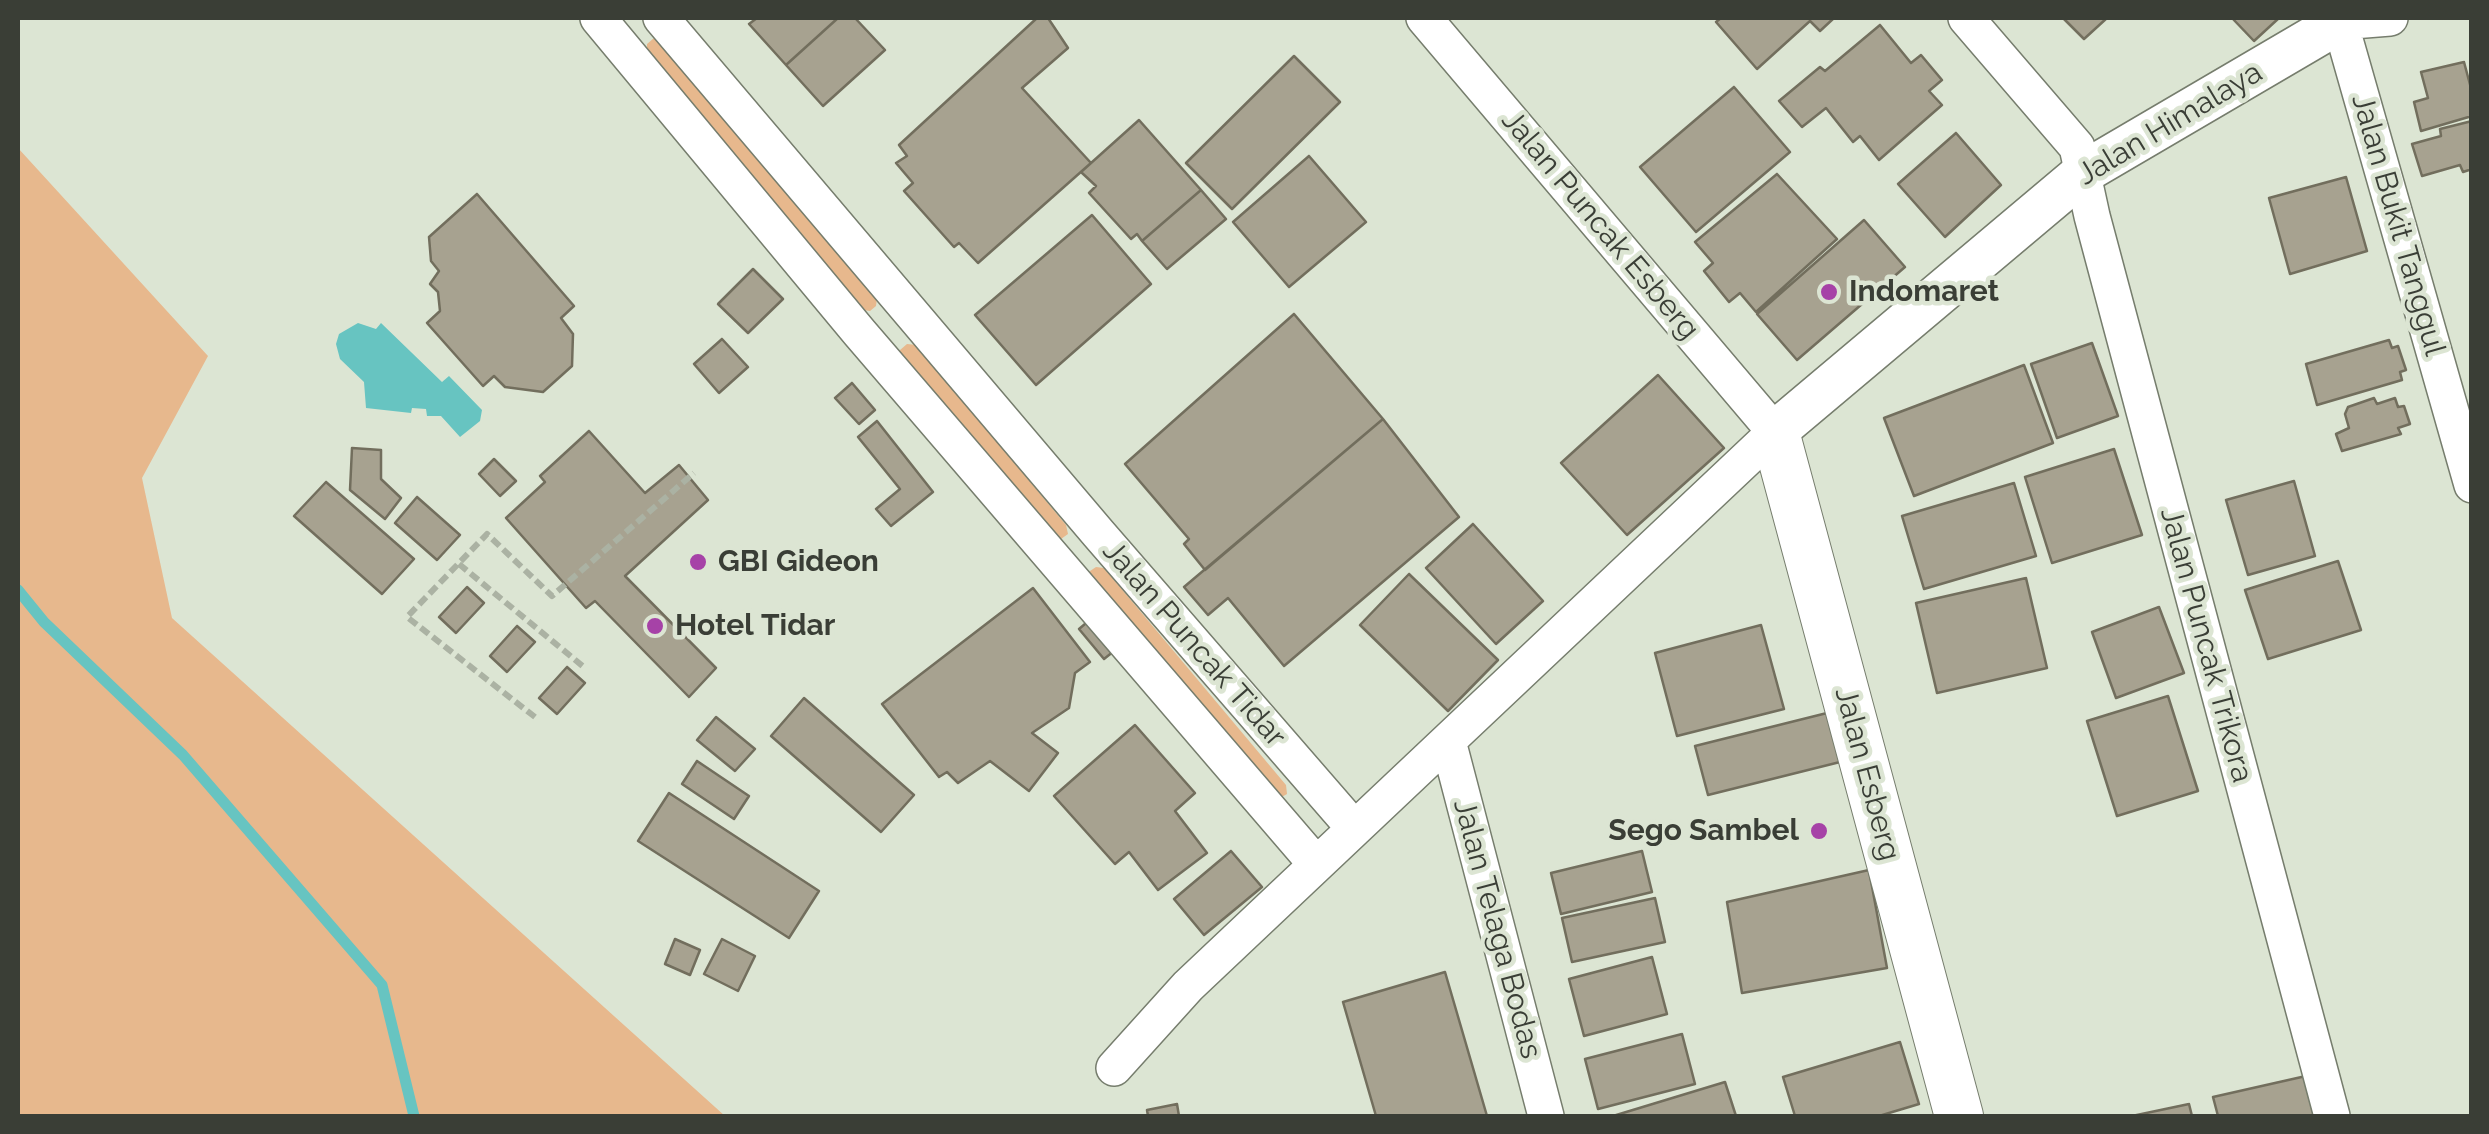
<!DOCTYPE html>
<style>
body{margin:0}
#map{position:relative;width:2489px;height:1134px;overflow:hidden;background:#dce5d3;font-family:Raleway,sans-serif}
canvas{display:block}
.frame{position:absolute;inset:0;border:20px solid #3a3e36;pointer-events:none}
</style>
<div id="map">
<canvas width="2489" height="1134"></canvas>
<div class="frame"></div>
</div>
<script>
const c = document.querySelector('canvas').getContext('2d');
c.lineJoin = 'round';
function fill(path, color) { c.fillStyle = color; c.fill(path, 'evenodd'); }
const shape = rows => new Path2D(rows.map(r => 'M' + r).join(''));
function stroke(path, color, width, dash) { c.strokeStyle = color; c.lineWidth = width; c.lineCap = dash ? 'butt' : 'round'; c.setLineDash(dash || []); c.stroke(path); }
function drawText(font, color, halo, rows, align = 'center') {
  c.font = font + ' Raleway,sans-serif'; c.lineWidth = 9; c.setLineDash([]); c.textBaseline = 'middle'; c.strokeStyle = halo; c.fillStyle = color; for (const [text, x, y, turn = 0] of rows) {
    c.save(); c.translate(x, y); c.rotate((+turn || 0) * Math.PI / 180); c.textAlign = isNaN(turn) ? turn : align; if (halo) c.strokeText(text, 0, 0); c.fillText(text, 0, 0); c.restore();
  }
}
fill(shape([
 [654,38,664,40,877,298,876,306,870,311,863,310,647,53,647,44],
 [18,148,208,356,142,478,172,618,725,1116,21,1116,18,1112],
 [907,344,917,345,1066,525,1068,534,1061,539,1051,538,900,359,900,350],
 [1096,567,1104,568,1286,785,1287,794,1280,798,1089,579,1090,571]
]), '#e7b88d');
fill(shape([
 [358,323,376,329,381,323,442,382,449,376,482,410,480,421,460,437,441,416,427,416,426,409,412,408,411,413,366,408,364,382,340,359,336,344,339,334]
]), '#67c4c1');
stroke(shape([
 [18,590,44,622,183,755,382,985,414,1116]
]), '#67c4c1', 11);
const building = shape([
 [757,18,838,18,786,65,749,24,757,18],
 [838,18,855,18,885,50,823,106,786,65,838,18],
 [1037,18,1048,18,1068,48,1022,88,1091,163,978,263,959,243,954,247,904,191,913,183,896,163,907,156,899,145,1037,18],
 [1721,18,1834,18,1820,31,1810,21,1757,69,1716,22,1721,18],
 [2063,18,2107,18,2084,39,2063,18],
 [2232,18,2279,18,2254,41,2232,18],
 [1880,25,1911,63,1921,55,1942,80,1929,91,1942,105,1879,160,1860,136,1853,142,1826,108,1802,127,1779,101,1820,67,1825,71,1880,25],
 [1294,56,1340,102,1232,209,1186,163,1294,56],
 [2464,62,2472,92,2472,116,2421,131,2414,102,2428,98,2421,72,2464,62],
 [1734,87,1790,152,1696,232,1640,167,1734,87],
 [1139,120,1201,190,1142,241,1137,234,1131,239,1089,193,1096,186,1081,172,1139,120],
 [2472,121,2472,169,2463,172,2460,165,2422,176,2412,144,2441,136,2440,129,2472,121],
 [1956,133,2001,185,1945,237,1898,184,1956,133],
 [1309,156,1366,222,1289,287,1233,222,1309,156],
 [1777,174,1837,239,1756,312,1740,293,1729,302,1704,271,1713,263,1695,242,1777,174],
 [2346,177,2367,251,2290,274,2269,198,2346,177],
 [1201,190,1226,219,1167,269,1142,241,1201,190],
 [477,194,574,306,561,318,573,334,572,366,543,392,505,387,494,376,483,386,427,323,440,311,438,292,430,284,439,271,431,261,429,237,477,194],
 [1092,215,1151,284,1036,385,975,315,1092,215],
 [1864,220,1905,267,1797,360,1757,314,1864,220],
 [753,269,783,299,748,333,718,304,753,269],
 [1294,314,1383,419,1205,570,1184,544,1189,539,1125,464,1294,314],
 [722,339,748,367,719,393,694,364,722,339],
 [2389,340,2392,348,2398,346,2406,370,2400,372,2402,380,2317,405,2306,364,2389,340],
 [2092,343,2118,416,2057,438,2031,364,2092,343],
 [2024,365,2053,443,1914,496,1884,418,2024,365],
 [1658,375,1724,448,1627,535,1561,463,1658,375],
 [852,383,875,410,859,424,835,398,852,383],
 [2374,398,2377,404,2395,398,2398,407,2404,406,2410,424,2398,428,2401,434,2342,451,2336,434,2349,428,2345,414,2348,407,2374,398],
 [1383,419,1459,517,1284,666,1228,598,1208,615,1184,587,1383,419],
 [877,421,933,492,891,526,876,509,900,489,858,437,877,421],
 [589,431,645,493,679,465,708,500,625,576,716,668,689,697,595,601,586,608,506,518,545,482,540,476,589,431],
 [352,448,381,450,381,479,401,498,385,519,350,490,352,448],
 [2114,449,2142,535,2052,563,2025,477,2114,449],
 [494,459,516,481,500,496,479,474,494,459],
 [2294,481,2315,556,2248,575,2226,500,2294,481],
 [326,482,414,559,382,594,294,516,326,482],
 [2014,483,2036,556,1924,589,1902,516,2014,483],
 [417,497,460,535,437,560,395,523,417,497],
 [1473,524,1543,601,1496,644,1426,568,1473,524],
 [2338,561,2361,630,2268,659,2245,590,2338,561],
 [1409,574,1498,660,1448,711,1360,625,1409,574],
 [2026,578,2047,668,1937,693,1916,603,2026,578],
 [467,587,484,603,456,633,439,617,467,587],
 [1033,588,1090,662,1075,673,1069,708,1032,733,1058,753,1029,791,990,761,958,783,947,772,939,777,882,704,1033,588],
 [2159,607,2184,673,2116,698,2092,632,2159,607],
 [1098,613,1124,643,1104,659,1079,629,1098,613],
 [1761,625,1784,709,1677,736,1655,653,1761,625],
 [517,626,535,642,507,672,490,656,517,626],
 [567,667,585,683,557,714,539,698,567,667],
 [2168,696,2198,791,2117,816,2087,721,2168,696],
 [804,698,914,795,881,832,771,736,804,698],
 [1831,712,1844,761,1708,795,1695,746,1831,712],
 [716,717,755,749,735,771,697,740,716,717],
 [1135,725,1195,793,1175,811,1207,853,1158,890,1129,852,1115,864,1054,796,1135,725],
 [697,761,749,796,734,819,682,784,697,761],
 [669,793,819,891,789,938,638,841,669,793],
 [1231,851,1262,887,1204,935,1174,899,1231,851],
 [1642,851,1652,892,1561,914,1551,873,1642,851],
 [1869,870,1887,968,1742,993,1727,902,1869,870],
 [1655,898,1665,942,1572,962,1562,918,1655,898],
 [675,939,700,950,690,975,665,964,675,939],
 [722,939,755,956,738,991,704,974,722,939],
 [1652,957,1667,1014,1584,1036,1569,979,1652,957],
 [1445,972,1487,1116,1376,1116,1343,1002,1445,972],
 [1682,1034,1695,1084,1598,1109,1585,1059,1682,1034],
 [1900,1042,1919,1104,1879,1116,1795,1116,1783,1077,1900,1042],
 [2306,1076,2315,1116,2218,1116,2213,1097,2306,1076],
 [1725,1082,1736,1116,1613,1116,1725,1082],
 [1177,1104,1179,1116,1148,1116,1147,1110,1177,1104],
 [2189,1104,2192,1116,2132,1116,2189,1104]
]);
fill(building, '#a7a290');
stroke(building, '#726e5d', 2.5);
const minor = shape([
 [598,18,859,332,1316,864],
 [661,18,1098,533,1354,828],
 [1966,18,2077,147,2092,216,2332,1116],
 [2390,18,2340,22,2472,485],
 [1448,741,1546,1116],
 [1114,1068,1188,986,1775,432,1424,18]
]);
const tertiary = shape([
 [1775,432,2084,172,2340,22,2340,18]
]);
const secondary = shape([
 [1775,432,1959,1116]
]);
stroke(minor, '#767d6d', 38);
stroke(tertiary, '#767d6d', 45);
stroke(secondary, '#767d6d', 50);
stroke(shape([
 [459,564,585,668],
 [535,717,407,617,487,534,552,596,694,473]
]), '#abb2a3', 6, [10, 5]);
stroke(minor, '#fff', 35);
stroke(tertiary, '#fff', 42);
stroke(secondary, '#fff', 48);
for (const [x, y, r, color] of [
 [1829,292,10,"#a642a7"],
 [698,562,10,"#a642a7"],
 [655,626,10,"#a642a7"],
 [1819,831,10,"#a642a7"]
]) { const dot = new Path2D(); dot.arc(x, y, r, 0, 2 * Math.PI); c.fillStyle = color; c.fill(dot); stroke(dot, '#dce5d3', 4); }
drawText('30px', '#3a3e36', '#dce5d3', [
 ["Jalan Himalaya",2170,124,-31],
 ["Jalan Puncak Esberg",1600,225,50],
 ["Jalan Bukit Tanggul",2398,225,74],
 ["Jalan Puncak Tidar",1194,644,49],
 ["Jalan Puncak Trikora",2206,645,75],
 ["Jalan Esberg",1867,774,75],
 ["Jalan Telaga Bodas",1497,929,75]
]);
drawText('bold 30px', '#3a3e36', '#dce5d3', [
 ["Indomaret",1849,292],
 ["GBI Gideon",718,562],
 ["Hotel Tidar",675,626],
 ["Sego Sambel",1799,831,"right"]
], 'left');
</script>
